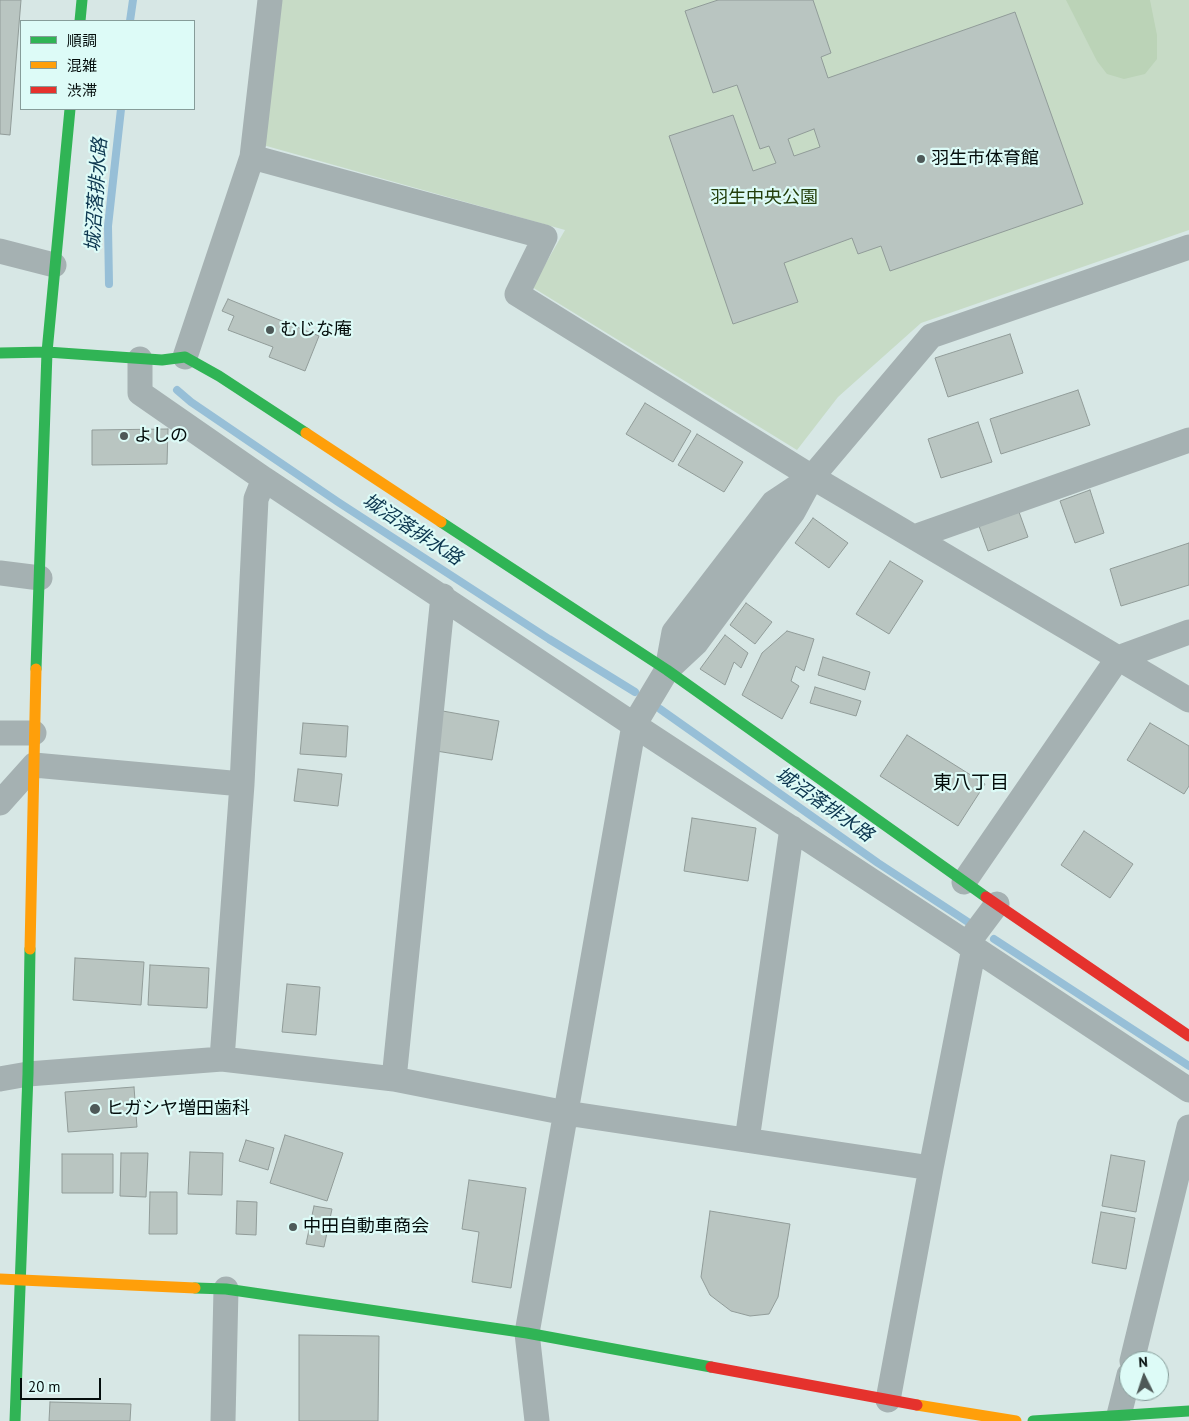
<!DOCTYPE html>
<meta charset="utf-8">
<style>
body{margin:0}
#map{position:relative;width:1189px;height:1421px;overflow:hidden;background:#d7e7e5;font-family:"PT Sans","Noto Sans JP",sans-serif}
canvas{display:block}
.legend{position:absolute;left:20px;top:20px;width:175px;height:90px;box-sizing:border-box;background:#ddfbf7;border:1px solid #869c99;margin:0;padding:6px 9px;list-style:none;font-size:15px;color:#040d0c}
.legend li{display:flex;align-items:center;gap:10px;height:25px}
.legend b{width:25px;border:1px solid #869c99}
.north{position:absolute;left:1119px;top:1351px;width:50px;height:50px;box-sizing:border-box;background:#ddfbf7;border:1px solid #869c99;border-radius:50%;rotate:356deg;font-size:14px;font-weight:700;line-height:20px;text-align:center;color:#040d0c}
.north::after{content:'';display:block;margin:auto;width:18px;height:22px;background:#4e5958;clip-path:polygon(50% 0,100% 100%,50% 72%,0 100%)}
.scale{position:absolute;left:20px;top:1378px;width:81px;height:22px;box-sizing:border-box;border:2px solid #040d0c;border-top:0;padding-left:6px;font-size:15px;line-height:18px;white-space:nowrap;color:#040d0c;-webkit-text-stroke:4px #ddfbf7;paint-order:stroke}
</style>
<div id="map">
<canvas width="1189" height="1421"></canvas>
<ul class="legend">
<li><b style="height:6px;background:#30b455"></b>順調</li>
<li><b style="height:6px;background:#ff9f0a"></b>混雑</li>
<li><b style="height:6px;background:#e5322d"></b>渋滞</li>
</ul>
<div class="north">N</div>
<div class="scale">20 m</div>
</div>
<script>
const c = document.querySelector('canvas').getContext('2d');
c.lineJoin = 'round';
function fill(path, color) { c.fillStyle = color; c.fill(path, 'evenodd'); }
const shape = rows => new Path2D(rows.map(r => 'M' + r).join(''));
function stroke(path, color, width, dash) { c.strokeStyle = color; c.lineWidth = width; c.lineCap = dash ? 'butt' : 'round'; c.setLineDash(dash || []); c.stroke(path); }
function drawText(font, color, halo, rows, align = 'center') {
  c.font = font + ' "PT Sans","Noto Sans JP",sans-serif'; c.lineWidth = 4.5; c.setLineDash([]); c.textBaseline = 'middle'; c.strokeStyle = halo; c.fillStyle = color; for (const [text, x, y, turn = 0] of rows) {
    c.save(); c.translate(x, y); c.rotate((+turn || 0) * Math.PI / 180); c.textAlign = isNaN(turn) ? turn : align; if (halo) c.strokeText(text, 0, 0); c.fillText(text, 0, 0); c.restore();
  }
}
fill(shape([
 [280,0,1189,0,1189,230,921,323,838,397,797,450,532,287,565,230,263,145]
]), '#c7dbc6');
fill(shape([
 [1066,0,1150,0,1157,35,1157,59,1145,74,1124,79,1107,74,1097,61]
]), '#bbd3b7');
stroke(shape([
 [130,21,133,0],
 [109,284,108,226,121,109],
 [177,390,191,402,338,502,549,639,635,692],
 [660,709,878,863,971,924],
 [994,939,1189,1066]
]), '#97bfd7', 8);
const building = shape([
 [0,0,21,0,10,135,0,134,0,0],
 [718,0,813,0,831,53,821,57,828,78,1015,12,1083,204,890,271,881,246,858,254,852,238,784,263,798,302,733,324,669,136,733,115,753,171,776,163,769,146,760,149,737,85,713,93,685,11,718,0],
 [814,129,820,147,794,156,788,139,814,129],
 [228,299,319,336,305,371,269,357,273,347,228,330,234,316,222,311,228,299],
 [1010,334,1023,373,948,397,935,358,1010,334],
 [1078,390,1090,425,1001,454,990,419,1078,390],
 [645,403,691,431,673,462,626,434,645,403],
 [978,422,992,462,941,478,928,439,978,422],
 [168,429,167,464,92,465,92,430,168,429],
 [697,434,743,462,724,492,678,465,697,434],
 [1090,490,1104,533,1075,543,1060,501,1090,490],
 [1019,512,1028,537,988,551,979,526,1019,512],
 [813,518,848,543,829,568,795,543,813,518],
 [1189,543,1189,585,1121,606,1110,569,1189,543],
 [890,561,923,581,889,634,856,614,890,561],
 [746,603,772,622,755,644,730,625,746,603],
 [787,631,814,639,804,671,796,666,791,681,799,686,782,719,742,695,762,653,787,631],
 [725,635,748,653,741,668,734,662,725,685,700,669,725,635],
 [823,657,870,672,865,690,818,675,823,657],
 [815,687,861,701,856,716,810,703,815,687],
 [437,710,499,721,492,760,430,750,437,710],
 [303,723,348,726,346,757,300,754,303,723],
 [1150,723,1189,746,1189,786,1184,794,1127,760,1150,723],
 [907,735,985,784,958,826,880,776,907,735],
 [298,769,342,774,338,806,294,801,298,769],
 [692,818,756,828,748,881,684,871,692,818],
 [1084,831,1133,864,1110,898,1061,865,1084,831],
 [75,958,144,962,141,1005,73,1000,75,958],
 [150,965,209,968,207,1008,148,1005,150,965],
 [287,984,320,987,316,1035,282,1032,287,984],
 [134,1087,137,1127,68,1132,65,1092,134,1087],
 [285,1135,343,1153,327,1201,270,1183,285,1135],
 [246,1140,274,1148,268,1170,239,1161,246,1140],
 [190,1152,223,1153,222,1195,188,1194,190,1152],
 [121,1153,148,1153,146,1197,120,1196,121,1153],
 [62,1154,113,1154,113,1193,62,1193,62,1154],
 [1111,1155,1145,1161,1136,1212,1102,1206,1111,1155],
 [469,1180,526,1188,511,1288,472,1282,479,1232,462,1229,469,1180],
 [150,1192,177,1192,177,1234,149,1234,150,1192],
 [237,1201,257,1202,256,1235,236,1234,237,1201],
 [314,1206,332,1209,324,1247,306,1244,314,1206],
 [710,1211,790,1224,778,1297,769,1314,750,1316,731,1311,710,1295,701,1277,710,1211],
 [1101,1212,1135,1218,1126,1269,1092,1263,1101,1212],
 [299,1335,379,1336,378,1421,299,1421,299,1335],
 [50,1402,131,1404,130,1421,49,1421,50,1402]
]);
fill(building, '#b9c5c1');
stroke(building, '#919c99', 1);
stroke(shape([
 [252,157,545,237,517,294,812,477,1189,700],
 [0,251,54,265],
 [185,357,252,157,270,0],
 [140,359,140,393,264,479,256,499,242,784,222,1059],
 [812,477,931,336,1189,247],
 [264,479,634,725,974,948,931,1168,888,1400],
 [914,537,1189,440],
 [0,573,40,578],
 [0,733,34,733],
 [0,803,34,765,242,784],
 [964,882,1118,658,1189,632],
 [967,944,997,904],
 [974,948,1189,1090],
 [0,1079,28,1074,222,1059,394,1079,566,1113,931,1168],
 [394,1079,443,596],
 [747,1140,792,828],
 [1132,1361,1189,1127],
 [1119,1415,1129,1375],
 [223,1421,226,1289],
 [537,1421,527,1333,634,725,667,670,696,643,793,512,812,477,773,503,674,632,667,670]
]), '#a5b1b2', 25);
stroke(shape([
 [80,21,82,0],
 [0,353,47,352,162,360,185,357,219,376,306,433],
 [441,522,667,670,986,897],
 [36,669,47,352,70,109],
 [195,1288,226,1289,527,1333,711,1367],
 [15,1421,28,1074,30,949],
 [1033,1421,1189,1411]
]), '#30b455', 11);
stroke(shape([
 [306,433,441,522],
 [30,949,36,669],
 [0,1279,195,1288],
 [917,1405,1016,1421]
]), '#ff9f0a', 11);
stroke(shape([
 [986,897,1189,1036],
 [711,1367,917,1405]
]), '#e5322d', 11);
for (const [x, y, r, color] of [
 [921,159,5,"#4e5958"],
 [270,330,5,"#4e5958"],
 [124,436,5,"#4e5958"],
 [95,1109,6,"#4e5958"],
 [293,1227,5,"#4e5958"]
]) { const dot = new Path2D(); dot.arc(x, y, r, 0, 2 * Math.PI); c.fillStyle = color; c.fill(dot); stroke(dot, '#ddfbf7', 2); }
drawText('18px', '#040d0c', '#ddfbf7', [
 ["羽生市体育館",931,159],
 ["むじな庵",280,330],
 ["よしの",134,436],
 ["ヒガシヤ増田歯科",106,1109],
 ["中田自動車商会",303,1227]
], 'left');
drawText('18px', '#243f0b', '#ddfbf7', [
 ["羽生中央公園",764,198]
]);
drawText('italic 19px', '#0b354e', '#ddfbf7', [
 ["城沼落排水路",97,195,-86],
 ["城沼落排水路",412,530,33],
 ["城沼落排水路",824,805,35]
]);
drawText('19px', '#040d0c', '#ddfbf7', [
 ["東八丁目",971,784]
]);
</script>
